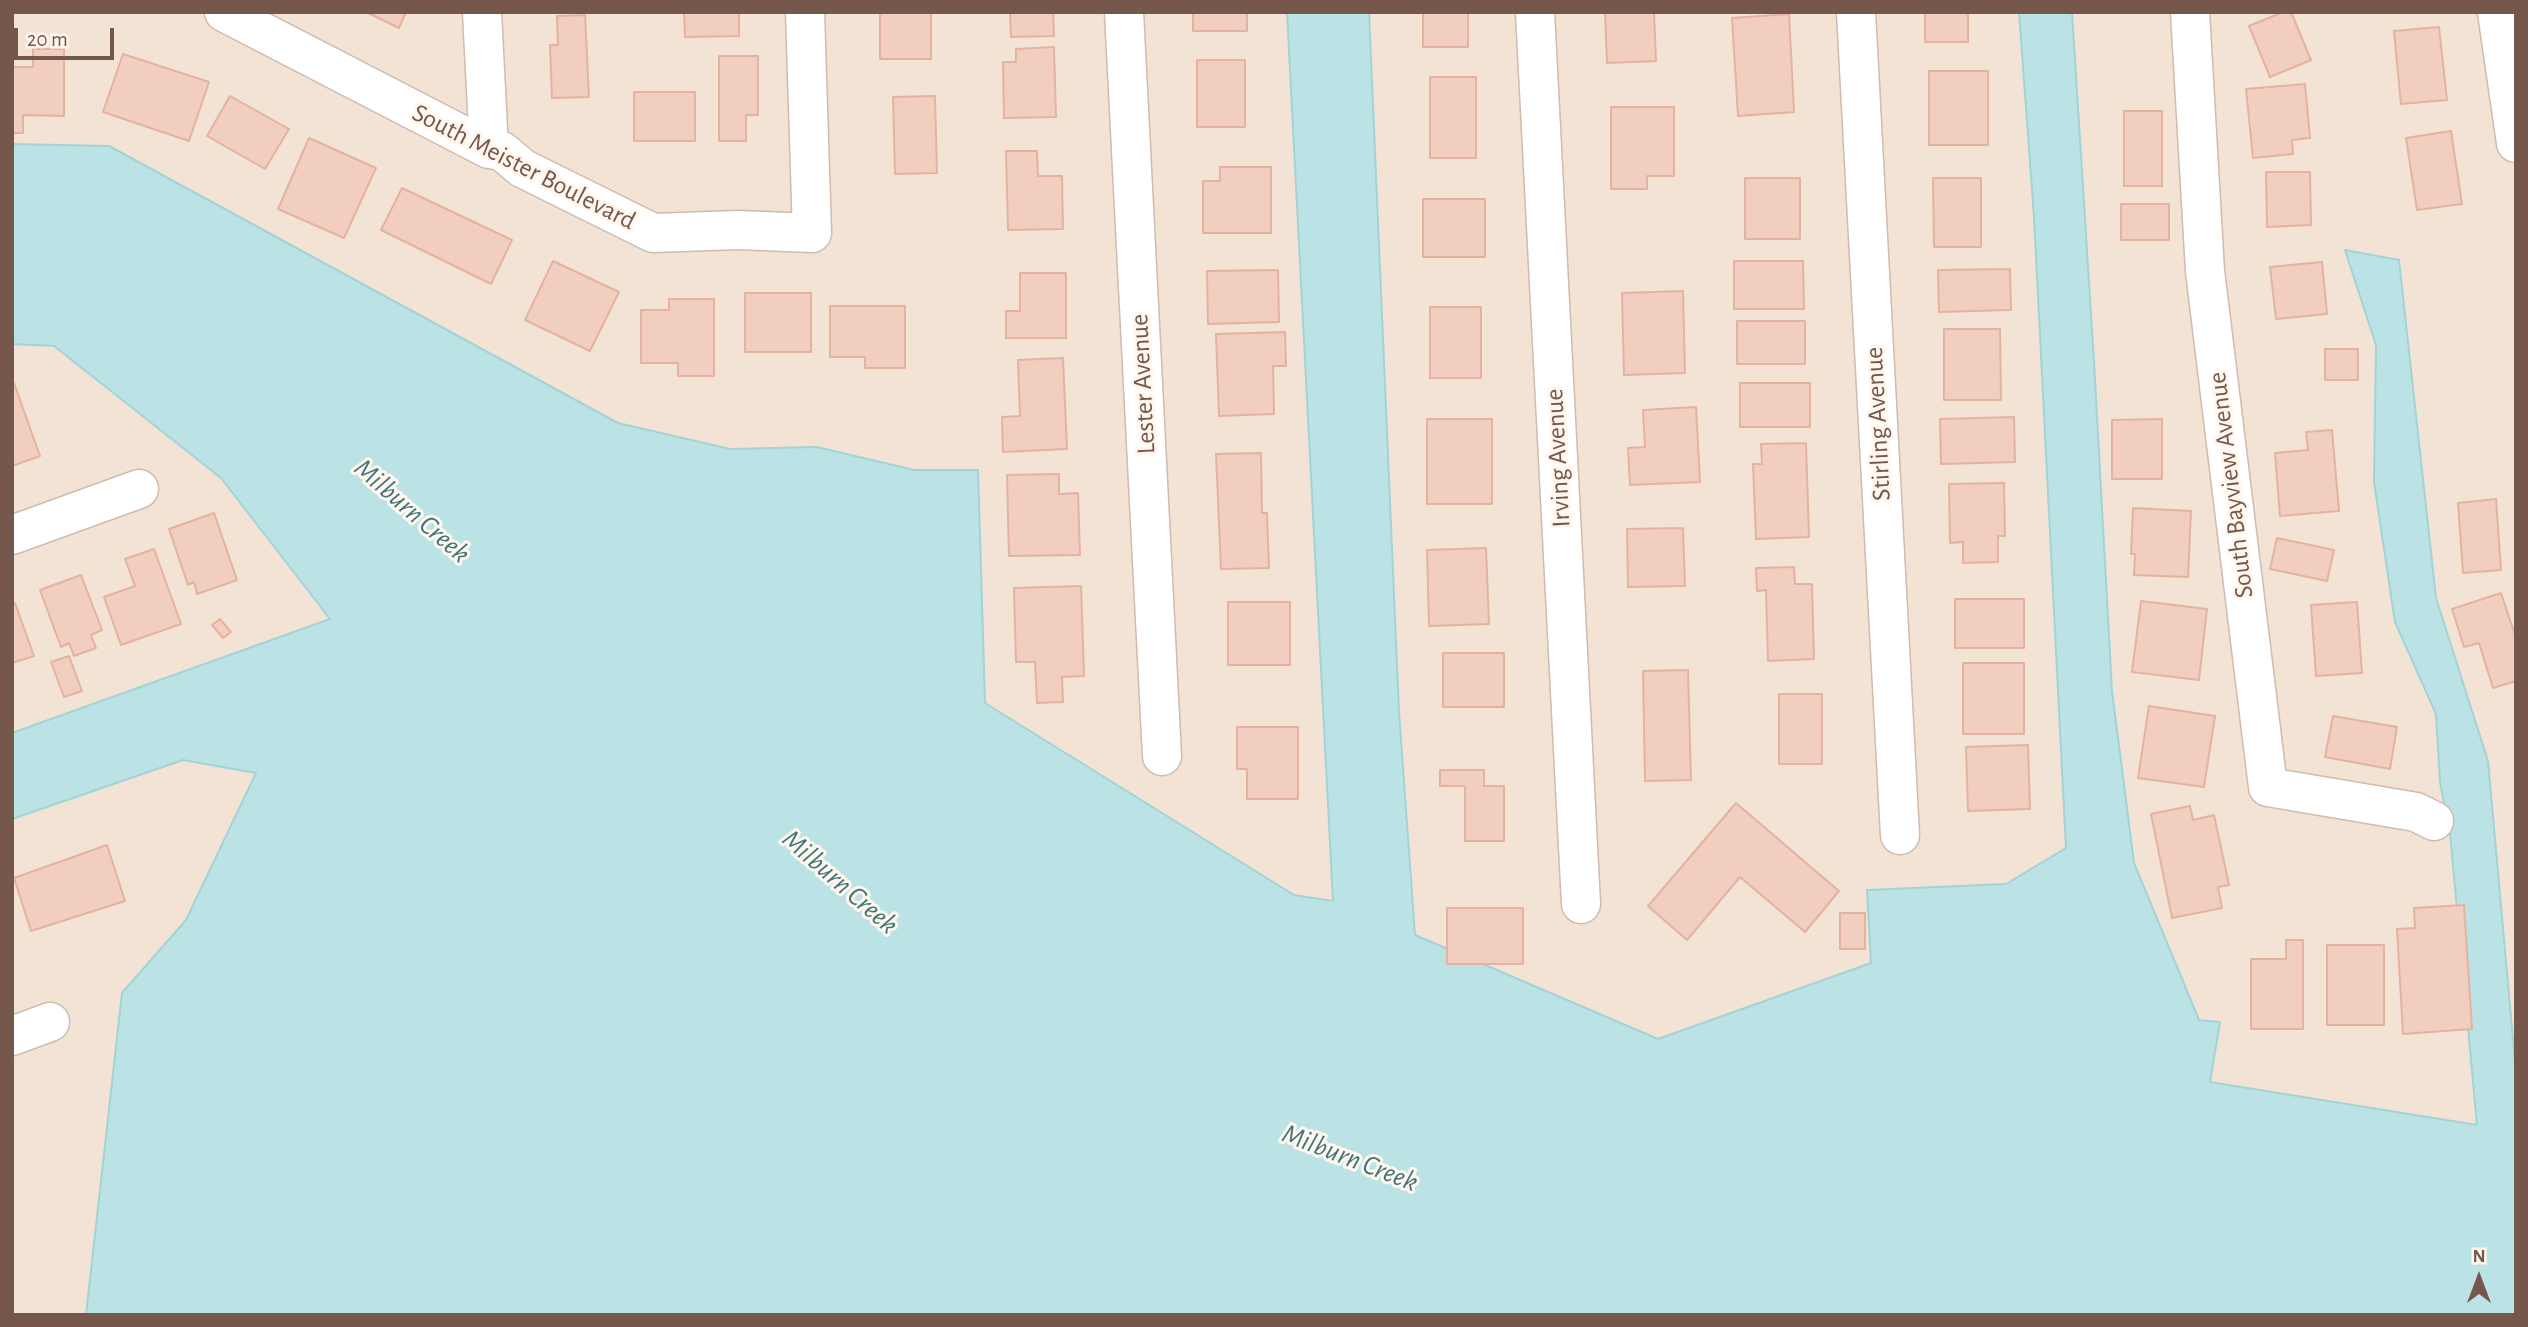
<!DOCTYPE html>
<style>
body{margin:0}
#map{position:relative;width:2528px;height:1327px;overflow:hidden;background:#fcf2e7;font-family:"Alegreya Sans",sans-serif}
canvas{display:block}
.frame{position:absolute;inset:0;border:14px solid #75574b;pointer-events:none}
.north{position:absolute;left:2444px;top:1243px;width:70px;height:70px;-webkit-text-stroke:5px #fff6ed;paint-order:stroke;rotate:0deg;font-size:19px;font-weight:700;line-height:28px;text-align:center;color:#75574b}
.north::after{content:'';display:block;margin:auto;width:24px;height:32px;background:#75574b;clip-path:polygon(50% 0,100% 100%,50% 72%,0 100%)}
.scale{position:absolute;left:14px;top:28px;width:100px;height:32px;box-sizing:border-box;border:4px solid #75574b;border-top:0;padding-left:9px;font-size:21px;line-height:24px;white-space:nowrap;color:#75574b;-webkit-text-stroke:5px #fff6ed;paint-order:stroke}
</style>
<div id="map">
<canvas width="2528" height="1327"></canvas>
<div class="frame"></div>
<div class="north">N</div>
<div class="scale">20 m</div>
</div>
<script>
const c = document.querySelector('canvas').getContext('2d');
c.lineJoin = 'round';
function fill(path, color) { c.fillStyle = color; c.fill(path, 'evenodd'); }
const shape = rows => new Path2D(rows.map(r => 'M' + r).join(''));
function stroke(path, color, width, dash) { c.strokeStyle = color; c.lineWidth = width; c.lineCap = dash ? 'butt' : 'round'; c.setLineDash(dash || []); c.stroke(path); }
function drawText(font, color, halo, rows, align = 'center') {
  c.font = font + ' "Alegreya Sans",sans-serif'; c.lineWidth = 6; c.setLineDash([]); c.textBaseline = 'middle'; c.strokeStyle = halo; c.fillStyle = color; for (const [text, x, y, turn = 0] of rows) {
    c.save(); c.translate(x, y); c.rotate((+turn || 0) * Math.PI / 180); c.textAlign = isNaN(turn) ? turn : align; if (halo) c.strokeText(text, 0, 0); c.fillText(text, 0, 0); c.restore();
  }
}
fill(shape([
 [12,12,2516,12,2516,1129,2478,1125,2210,1083,2220,1022,2199,1020,2134,864,2067,848,2006,884,1867,890,1871,963,1658,1039,1334,901,1294,895,985,703,109,146,12,144],
 [12,344,54,346,221,478,330,619,12,733],
 [184,760,256,773,186,920,122,993,86,1315,12,1315,12,819]
]), '#f3e3d5');
const water = shape([
 [1287,12,1369,12,1399,712,1415,935,1658,1039,1871,963,1867,890,2006,884,2066,848,2034,217,2019,12,2072,12,2094,362,2112,691,2134,863,2199,1020,2220,1022,2210,1082,2477,1125,2450,833,2440,782,2436,714,2395,622,2374,482,2376,345,2345,250,2399,260,2436,598,2488,761,2516,1073,2516,1315,86,1315,122,993,186,920,256,773,183,760,12,819,12,733,330,619,221,478,54,346,12,344,12,144,109,146,618,423,730,449,817,447,914,470,978,470,985,703,1294,895,1333,901,1287,12]
]);
fill(water, '#bbe3e5');
stroke(water, '#a2d3d7', 2);
const building = shape([
 [366,12,406,12,399,28,366,12],
 [684,12,739,12,739,36,685,37,684,12],
 [880,12,931,12,931,59,880,59,880,12],
 [1010,12,1053,12,1054,36,1011,37,1010,12],
 [1193,12,1247,12,1247,31,1193,31,1193,12],
 [1423,12,1468,12,1468,47,1423,47,1423,12],
 [1605,12,1654,12,1656,61,1607,63,1605,12],
 [1925,12,1968,12,1968,42,1925,42,1925,12],
 [2283,12,2291,12,2311,60,2270,77,2249,26,2283,12],
 [1789,14,1794,112,1738,116,1732,18,1789,14],
 [585,15,589,97,552,98,550,45,558,45,557,16,585,15],
 [2439,27,2447,100,2401,104,2394,31,2439,27],
 [1054,47,1056,117,1004,118,1003,62,1016,62,1016,49,1054,47],
 [33,49,64,49,64,116,23,115,23,133,12,133,12,67,33,67,33,49],
 [123,54,209,82,189,141,103,112,123,54],
 [719,56,758,56,758,115,746,115,746,141,719,141,719,56],
 [1197,60,1245,60,1245,127,1197,127,1197,60],
 [1929,71,1988,71,1988,145,1929,145,1929,71],
 [1430,77,1476,77,1476,158,1430,158,1430,77],
 [2305,84,2310,138,2292,140,2293,154,2253,158,2246,89,2305,84],
 [634,92,695,92,695,141,634,141,634,92],
 [230,96,289,129,265,169,207,136,230,96],
 [935,96,937,173,895,174,893,97,935,96],
 [1611,107,1674,107,1674,176,1647,176,1647,189,1611,189,1611,107],
 [2124,111,2162,111,2162,186,2124,186,2124,111],
 [2451,131,2462,204,2417,210,2406,138,2451,131],
 [309,138,376,168,344,238,278,209,309,138],
 [1006,151,1037,151,1038,176,1062,176,1063,229,1008,230,1006,151],
 [1220,167,1271,167,1271,233,1203,233,1203,181,1220,181,1220,167],
 [2266,172,2310,172,2311,225,2267,227,2266,172],
 [1745,178,1800,178,1800,239,1745,239,1745,178],
 [1933,178,1981,178,1981,247,1934,247,1933,178],
 [402,188,512,240,491,284,381,230,402,188],
 [1423,199,1485,199,1485,257,1423,257,1423,199],
 [2121,204,2169,204,2169,240,2121,240,2121,204],
 [553,261,619,292,590,351,525,320,553,261],
 [1734,261,1803,261,1804,309,1734,309,1734,261],
 [2322,262,2327,314,2276,319,2270,267,2322,262],
 [2010,269,2011,310,1939,312,1938,270,2010,269],
 [1278,270,1279,322,1208,324,1207,271,1278,270],
 [1020,273,1066,273,1066,338,1006,338,1006,311,1020,311,1020,273],
 [1683,291,1685,373,1624,375,1622,293,1683,291],
 [745,293,811,293,811,352,745,352,745,293],
 [669,299,714,299,714,376,678,376,678,363,641,363,641,310,669,310,669,299],
 [830,306,905,306,905,368,865,368,865,357,830,357,830,306],
 [1430,307,1481,307,1481,378,1430,378,1430,307],
 [1737,321,1805,321,1805,364,1737,364,1737,321],
 [1944,329,2000,329,2001,400,1944,400,1944,329],
 [1285,332,1286,366,1273,366,1274,414,1219,416,1216,334,1285,332],
 [2325,349,2358,349,2358,380,2325,380,2325,349],
 [1063,358,1067,449,1003,452,1002,417,1020,416,1018,360,1063,358],
 [14,383,40,456,12,466,12,384,14,383],
 [1740,383,1810,383,1810,427,1740,427,1740,383],
 [1696,407,1700,482,1630,485,1628,448,1645,447,1643,410,1696,407],
 [2014,417,2015,462,1941,464,1940,419,2014,417],
 [1427,419,1492,419,1492,504,1427,504,1427,419],
 [2162,419,2162,479,2112,479,2112,420,2162,419],
 [2332,430,2339,511,2280,516,2275,453,2308,450,2306,432,2332,430],
 [1806,443,1809,537,1756,539,1753,464,1762,464,1761,444,1806,443],
 [1261,453,1262,513,1267,513,1269,568,1221,569,1216,454,1261,453],
 [1059,474,1059,494,1078,493,1080,555,1009,556,1007,475,1059,474],
 [2004,483,2005,536,1998,536,1998,562,1963,563,1963,542,1950,543,1949,484,2004,483],
 [2496,499,2501,570,2463,573,2458,503,2496,499],
 [2133,508,2191,511,2188,577,2134,575,2135,554,2131,554,2133,508],
 [214,513,237,580,197,594,194,582,188,585,169,529,214,513],
 [1683,528,1685,586,1628,587,1627,529,1683,528],
 [2277,538,2334,550,2327,581,2270,569,2277,538],
 [1486,548,1489,624,1429,626,1427,550,1486,548],
 [154,549,181,624,121,645,104,597,135,586,125,559,154,549],
 [1794,567,1795,584,1812,584,1814,659,1768,661,1766,590,1757,591,1756,568,1794,567],
 [81,575,102,630,91,635,96,648,74,656,69,643,61,647,40,590,81,575],
 [1081,586,1084,676,1062,677,1063,702,1037,703,1035,662,1016,662,1014,588,1081,586],
 [2501,593,2516,638,2516,681,2493,688,2479,643,2464,647,2452,609,2501,593],
 [1955,599,2024,599,2024,648,1955,648,1955,599],
 [2141,601,2207,609,2199,680,2132,672,2141,601],
 [1228,602,1290,602,1290,665,1228,665,1228,602],
 [2357,602,2362,673,2316,676,2311,605,2357,602],
 [15,603,34,656,12,663,12,604,15,603],
 [220,619,231,632,223,638,212,625,220,619],
 [1443,653,1504,653,1504,707,1443,707,1443,653],
 [69,656,82,691,64,697,51,662,69,656],
 [1963,663,2024,663,2024,734,1963,734,1963,663],
 [1688,670,1691,780,1645,781,1643,671,1688,670],
 [1779,694,1822,694,1822,764,1779,764,1779,694],
 [2149,706,2215,716,2204,787,2138,778,2149,706],
 [2333,716,2397,727,2390,769,2325,757,2333,716],
 [1237,727,1298,727,1298,799,1247,799,1247,769,1237,769,1237,727],
 [2028,745,2030,809,1968,811,1966,747,2028,745],
 [1440,770,1484,770,1484,786,1504,786,1504,841,1465,841,1465,786,1440,786,1440,770],
 [1736,803,1839,891,1805,932,1740,877,1687,940,1648,906,1736,803],
 [2190,806,2193,820,2214,815,2229,885,2218,887,2222,908,2172,918,2151,814,2190,806],
 [107,845,125,901,31,931,14,878,107,845],
 [2515,865,2516,865,2516,908,2515,908,2515,865],
 [2464,905,2472,1029,2403,1034,2397,929,2415,928,2414,908,2464,905],
 [1447,908,1523,908,1523,964,1447,964,1447,908],
 [1840,913,1865,913,1865,949,1840,949,1840,913],
 [2286,940,2303,940,2303,1029,2251,1029,2251,959,2286,959,2286,940],
 [2327,945,2384,945,2384,1025,2327,1025,2327,945]
]);
fill(building, '#f1cebf');
stroke(building, '#e3b39f', 2);
const minor = shape([
 [224,12,489,149,502,151,522,168,653,233,738,230,812,233,805,12],
 [482,12,489,149],
 [1124,12,1162,756],
 [1535,12,1581,904],
 [1856,12,1900,835],
 [2190,12,2205,271,2268,787,2416,812,2434,821],
 [2497,12,2516,143],
 [12,535,139,489],
 [12,1036,50,1022]
]);
stroke(minor, '#d0bbaf', 41);
stroke(minor, '#fff', 38);
drawText('26px', '#75574b', '#fff6ed', [
 ["South Meister Boulevard",524,167,27],
 ["Lester Avenue",1143,384,-93],
 ["Stirling Avenue",1878,424,-93],
 ["Irving Avenue",1558,458,-93],
 ["South Bayview Avenue",2231,485,-97]
]);
drawText('italic 28px', '#40767a', '#fff6ed', [
 ["Milburn Creek",412,511,41],
 ["Milburn Creek",840,882,41],
 ["Milburn Creek",1350,1158,21]
]);
</script>
